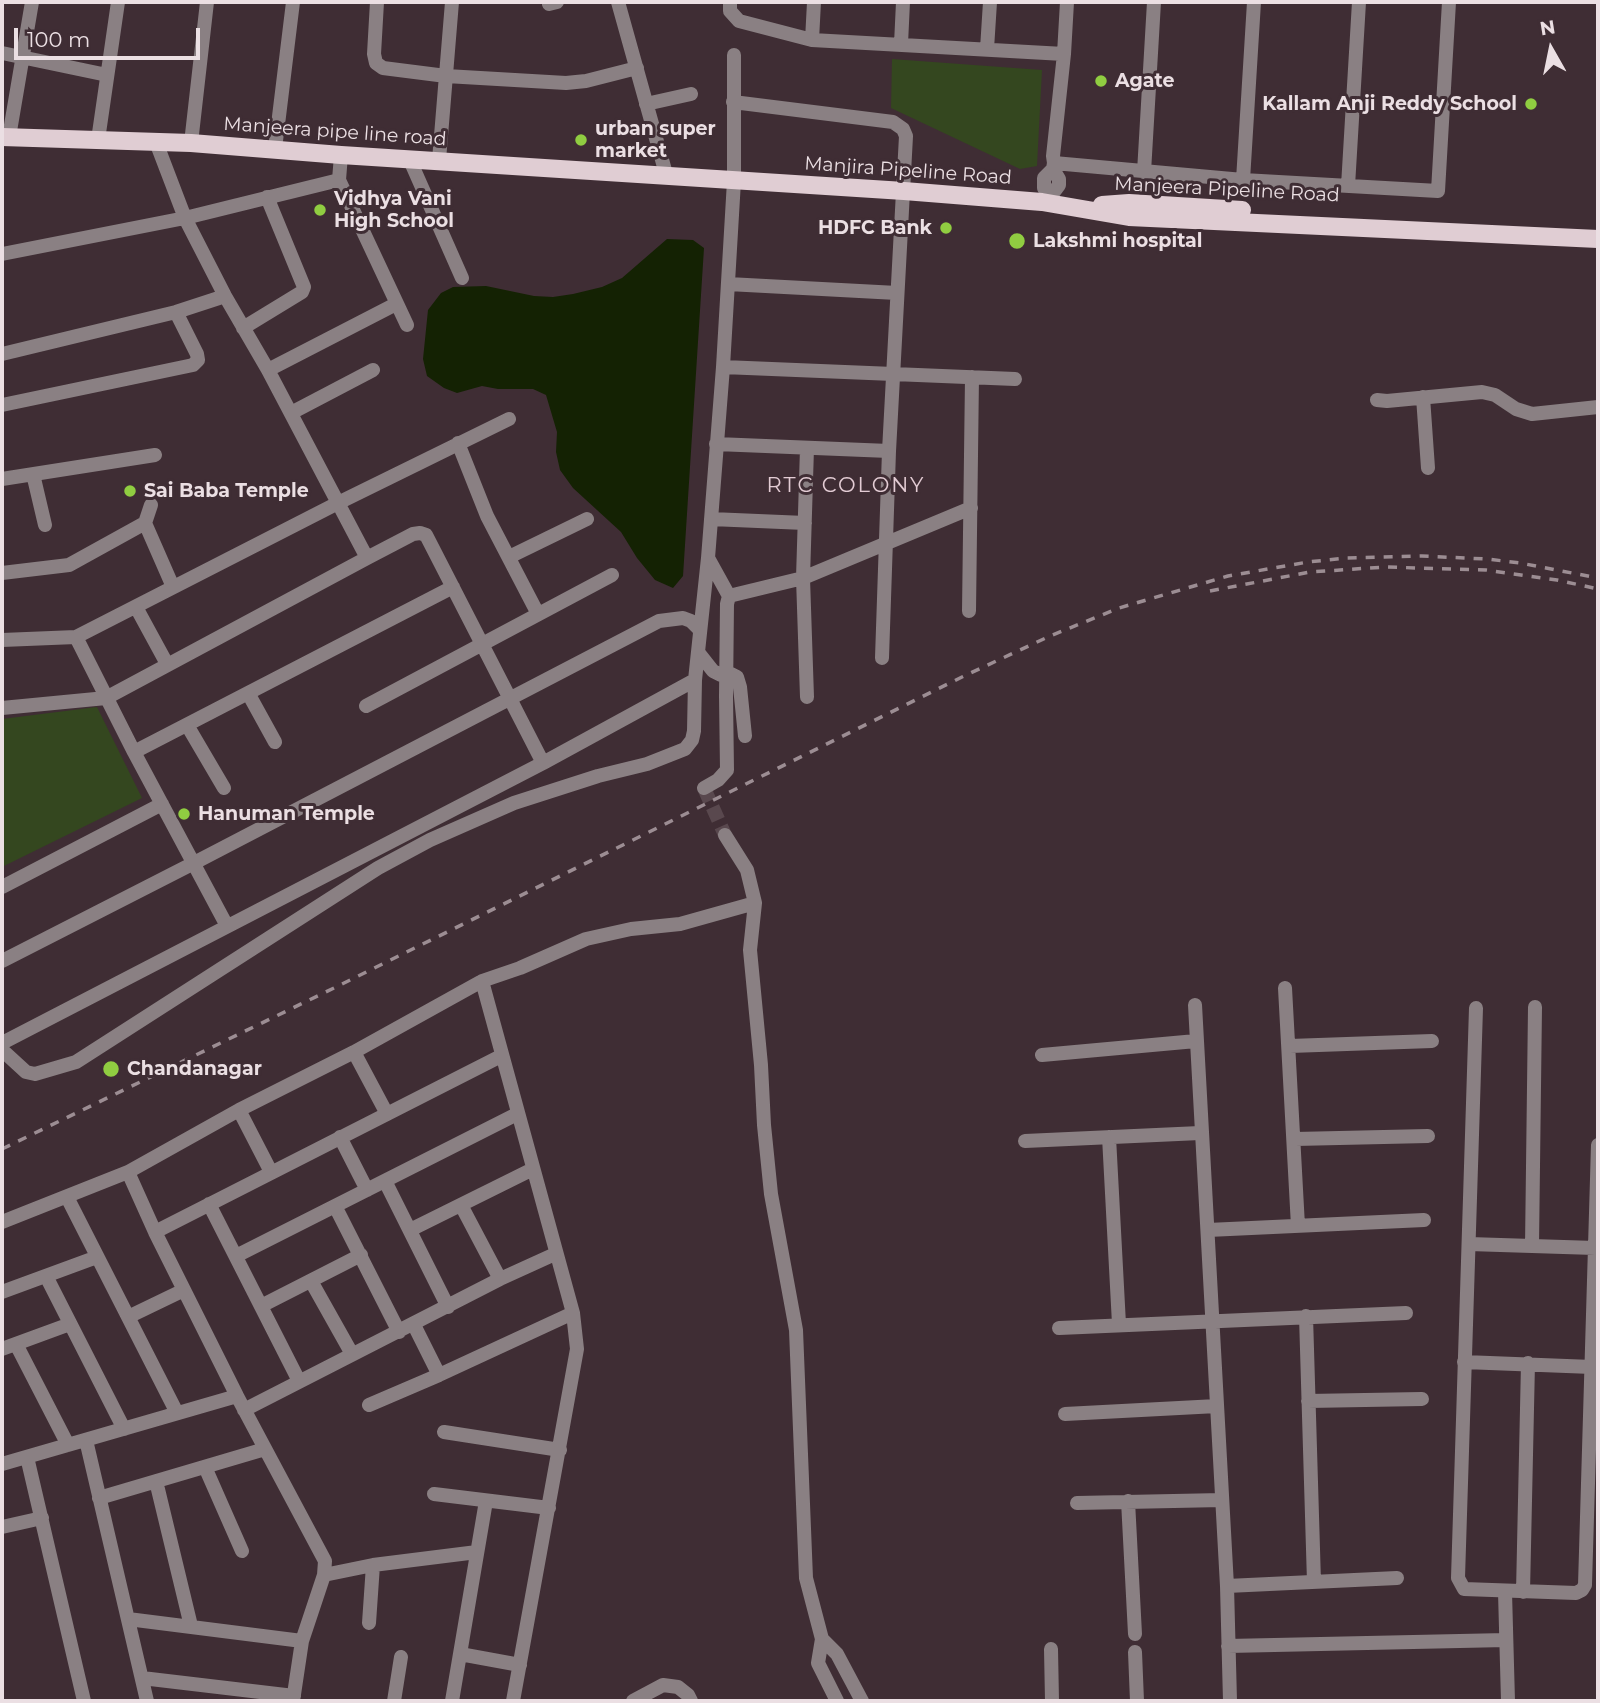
<!DOCTYPE html>
<style>
body{margin:0}
#map{position:relative;width:1600px;height:1703px;overflow:hidden;background:#3f2d34;font-family:Montserrat,sans-serif}
canvas{display:block}
.frame{position:absolute;inset:0;border:4px solid #ebdfe3;pointer-events:none}
.north{position:absolute;left:1516px;top:14px;width:70px;height:70px;-webkit-text-stroke:5px #3f2d34;paint-order:stroke;rotate:351deg;font-size:19px;font-weight:700;line-height:28px;text-align:center;color:#ebdfe3}
.north::after{content:'';display:block;margin:auto;width:24px;height:32px;background:#ebdfe3;clip-path:polygon(50% 0,100% 100%,50% 72%,0 100%)}
.scale{position:absolute;left:14px;top:28px;width:186px;height:32px;box-sizing:border-box;border:4px solid #ebdfe3;border-top:0;padding-left:9px;font-size:21px;line-height:24px;white-space:nowrap;color:#ebdfe3;-webkit-text-stroke:5px #3f2d34;paint-order:stroke}
</style>
<div id="map">
<canvas width="1600" height="1703"></canvas>
<div class="frame"></div>
<div class="north">N</div>
<div class="scale">100 m</div>
</div>
<script>
const c = document.querySelector('canvas').getContext('2d');
c.lineJoin = 'round';
function fill(path, color) { c.fillStyle = color; c.fill(path, 'evenodd'); }
const shape = rows => new Path2D(rows.map(r => 'M' + r).join(''));
function stroke(path, color, width, dash) { c.strokeStyle = color; c.lineWidth = width; c.lineCap = dash ? 'butt' : 'round'; c.setLineDash(dash || []); c.stroke(path); }
function drawText(font, color, halo, rows, align = 'center') {
  c.font = font + ' Montserrat,sans-serif'; c.lineWidth = 6; c.setLineDash([]); c.textBaseline = 'middle'; c.strokeStyle = halo; c.fillStyle = color; for (const [text, x, y, turn = 0] of rows) {
    c.save(); c.translate(x, y); c.rotate((+turn || 0) * Math.PI / 180); c.textAlign = isNaN(turn) ? turn : align; if (halo) c.strokeText(text, 0, 0); c.fillText(text, 0, 0); c.restore();
  }
}
fill(shape([
 [892,59,1042,70,1037,166,1020,169,891,108],
 [97,707,142,798,2,867,2,719]
]), '#34471f');
fill(shape([
 [667,239,693,240,704,248,683,576,673,588,655,580,637,558,621,532,573,488,560,470,556,452,557,432,546,395,533,389,498,389,482,386,457,393,444,388,427,376,423,359,428,310,441,293,453,287,486,286,534,296,553,297,573,294,602,287,622,278]
]), '#142203');
stroke(shape([
 [704,788,725,835]
]), '#59484e', 14, [14, 7]);
stroke(shape([
 [377,2,374,54,376,63,383,68,446,76,566,83,586,81,637,68],
 [618,2,666,174],
 [730,2,730,11,739,21,812,40,1064,54],
 [549,4,557,2],
 [812,40,814,2],
 [901,44,903,2],
 [987,49,990,2],
 [2,53,107,75],
 [733,102,893,122,903,129,906,136,889,451,882,658],
 [646,104,691,94],
 [9,137,32,2],
 [98,140,118,2],
 [156,142,185,218,225,296,268,370,367,558],
 [191,143,207,2],
 [275,149,293,2],
 [409,158,462,278],
 [439,160,452,2],
 [1054,163,1243,180,1438,191,1449,2],
 [1144,172,1154,2],
 [339,180,407,325],
 [1243,180,1254,2],
 [1348,186,1359,2],
 [1050,197,1059,185,1059,179,1053,169],
 [1049,203,1050,197,1044,188,1044,178,1053,169,1054,163,1053,156,1064,54,1067,2],
 [2,254,185,218,339,180,341,155],
 [728,284,897,293],
 [243,328,302,292,304,287,267,197],
 [2,354,176,312,225,296],
 [723,367,1015,379],
 [268,370,396,304],
 [1423,397,1428,468],
 [1377,400,1387,401,1482,392,1495,395,1516,409,1532,414,1598,407],
 [2,405,193,365,198,360,197,354,176,312],
 [291,413,373,370],
 [458,443,487,516,538,614],
 [716,444,889,451],
 [807,448,803,578,807,697],
 [33,474,45,525],
 [2,479,155,455],
 [151,505,145,523,173,587],
 [711,519,805,523],
 [509,557,587,519],
 [708,558,729,596],
 [2,573,69,565,145,523],
 [136,607,167,664],
 [969,611,972,377],
 [76,637,338,503,509,419],
 [2,640,76,637,134,752,227,926],
 [698,652,713,671,721,675,727,672,737,677,740,687,745,736],
 [248,693,275,742],
 [366,706,612,575],
 [2,708,106,698,367,558,413,534,420,533,426,535,543,763],
 [187,725,224,788],
 [134,752,453,587],
 [704,788,718,780,727,770,726,696,727,604,729,596,803,578,971,508],
 [725,835,747,870,755,903],
 [2,887,162,804],
 [2,961,194,863,659,621,683,618,691,621,700,630],
 [482,981,573,1313,577,1349,513,1701],
 [1285,988,1298,1226],
 [1195,1005,1227,1586,1230,1701],
 [1476,1008,1458,1578,1464,1589,1576,1593,1582,1590,1585,1585,1598,1145],
 [2,1043,543,763,695,680],
 [1290,1046,1432,1041],
 [2,1050,26,1072,35,1074,76,1062,378,868,430,840,514,803,598,776,647,764,685,749,692,740,694,731,695,680,708,558,723,367,734,181,734,55],
 [354,1052,387,1114],
 [1042,1055,1196,1041],
 [239,1110,271,1172],
 [340,1137,367,1190],
 [1109,1137,1119,1324],
 [1295,1139,1428,1136],
 [1025,1141,1200,1133],
 [128,1172,155,1232,237,1396,325,1561,324,1575,302,1641,293,1701],
 [385,1181,448,1307],
 [67,1197,177,1413],
 [209,1204,299,1381],
 [461,1205,500,1279],
 [335,1206,399,1332],
 [2,1222,128,1172,239,1110,354,1052,482,981,520,968,586,939,631,929,680,924,755,903,750,950,761,1065,764,1125,771,1194,796,1330,806,1578,822,1639],
 [410,1230,533,1169],
 [1208,1230,1424,1220],
 [155,1232,501,1056],
 [1469,1244,1595,1248],
 [1532,1246,1535,1007],
 [236,1256,517,1114],
 [46,1276,124,1429],
 [311,1281,352,1354],
 [2,1292,97,1257],
 [261,1306,361,1255],
 [1306,1316,1314,1582],
 [128,1317,184,1290],
 [414,1325,439,1375,573,1313],
 [1059,1328,1406,1313],
 [16,1344,68,1445],
 [2,1349,70,1324],
 [1464,1362,1592,1367],
 [1308,1401,1422,1399],
 [369,1405,439,1375],
 [244,1410,500,1279,555,1254],
 [1065,1414,1217,1406],
 [444,1432,560,1450],
 [86,1440,147,1701],
 [27,1457,84,1701],
 [2,1464,237,1396],
 [205,1467,242,1551],
 [156,1481,191,1626],
 [434,1494,549,1508],
 [99,1498,265,1449],
 [1128,1501,1135,1634],
 [1077,1503,1222,1500],
 [2,1527,42,1518],
 [324,1575,373,1565,477,1552],
 [1227,1586,1397,1578],
 [1505,1592,1508,1701],
 [1523,1592,1528,1363],
 [128,1619,302,1641],
 [369,1623,373,1565],
 [1228,1646,1506,1640],
 [1051,1649,1052,1701],
 [1135,1652,1137,1701],
 [460,1654,520,1665],
 [142,1678,294,1696],
 [394,1701,401,1657],
 [452,1701,486,1501],
 [633,1701,663,1685,678,1687,688,1695,691,1701],
 [837,1701,818,1663,822,1639,837,1654,862,1701]
]), '#8a8083', 14);
stroke(shape([
 [2,137,191,143,341,155,904,191,1042,202,1129,217,1598,239],
 [1102,205,1129,203,1242,210]
]), '#e0cdd3', 18);
stroke(shape([
 [1210,591,1310,572,1385,567,1486,570,1557,580,1598,589],
 [2,1149,334,988,962,677,1050,636,1119,608,1228,576,1308,562,1346,558,1422,556,1487,559,1520,563,1598,578]
]), '#9c8d93', 3.5, [9, 9]);
for (const [x, y, r, color] of [
 [1101,81,7,"#90cd41"],
 [1531,104,7,"#90cd41"],
 [581,140,7,"#90cd41"],
 [320,210,7,"#90cd41"],
 [946,228,7,"#90cd41"],
 [1017,241,9,"#90cd41"],
 [130,491,7,"#90cd41"],
 [184,814,7,"#90cd41"],
 [111,1069,9,"#90cd41"]
]) { const dot = new Path2D(); dot.arc(x, y, r, 0, 2 * Math.PI); c.fillStyle = color; c.fill(dot); stroke(dot, '#3f2d34', 2.5); }
drawText('bold 19px', '#ebdfe3', '#3f2d34', [
 ["Agate",1115,81],
 ["Kallam Anji Reddy School",1517,104,"right"],
 ["urban super",595,129],
 ["market",595,151],
 ["Vidhya Vani",334,199],
 ["High School",334,221],
 ["HDFC Bank",932,228,"right"],
 ["Lakshmi hospital",1033,241],
 ["Sai Baba Temple",144,491],
 ["Hanuman Temple",198,814],
 ["Chandanagar",127,1069]
], 'left');
drawText('19px', '#ebdfe3', '#3f2d34', [
 ["Manjeera pipe line road",335,132,4],
 ["Manjira Pipeline Road",908,171,4],
 ["Manjeera Pipeline Road",1227,190,3]
]);
c.letterSpacing = '2px';
drawText('21px', '#e3ccd4', '#3f2d34', [
 ["RTC COLONY",846,486]
]);
c.letterSpacing = '0px';
</script>
